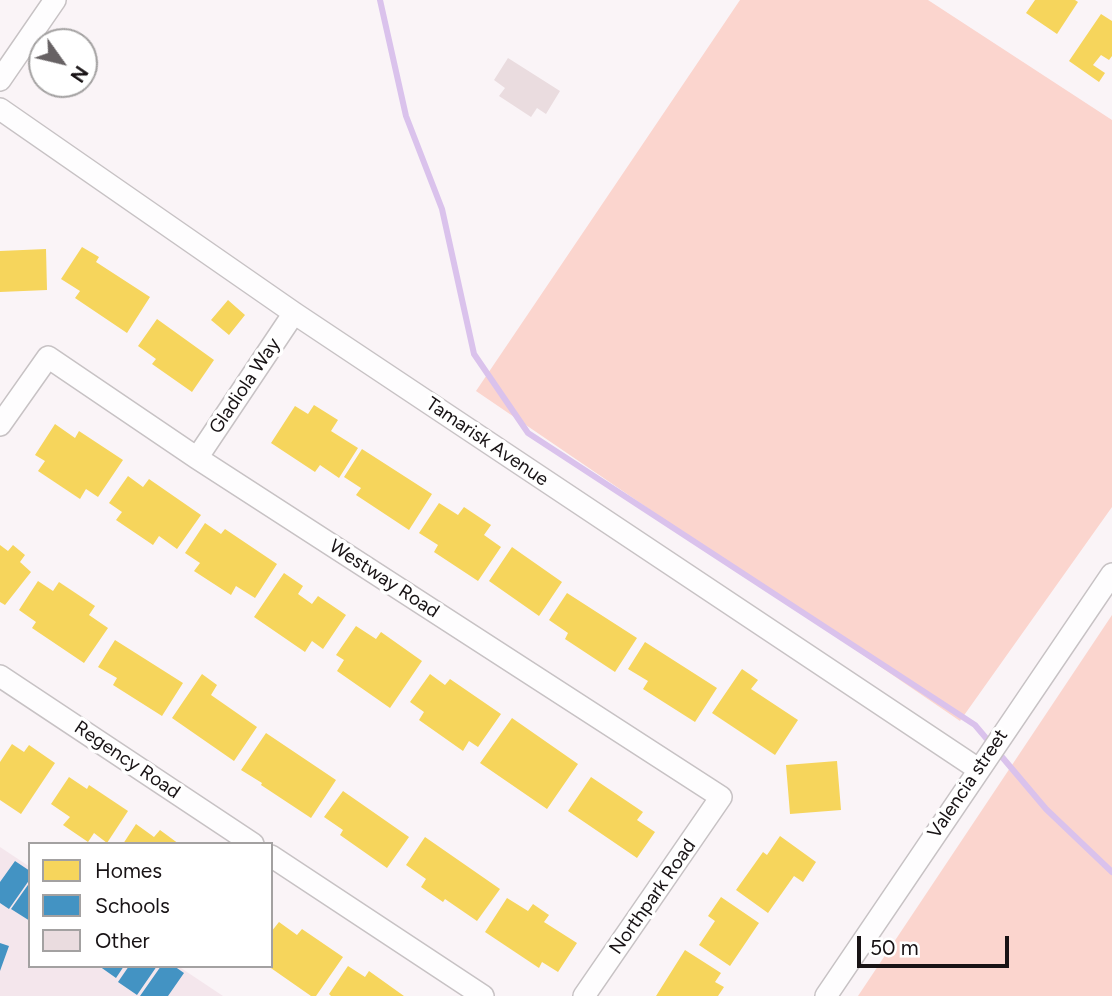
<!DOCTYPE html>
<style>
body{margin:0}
#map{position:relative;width:1112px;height:996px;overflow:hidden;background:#faf4f7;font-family:Figtree,sans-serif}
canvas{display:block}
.legend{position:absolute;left:28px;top:842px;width:245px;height:126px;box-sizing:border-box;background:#fff;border:2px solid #a3a1a1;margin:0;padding:9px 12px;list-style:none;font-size:21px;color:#181315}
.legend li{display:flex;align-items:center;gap:14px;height:35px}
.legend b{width:35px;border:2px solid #a3a1a1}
.north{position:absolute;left:28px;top:28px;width:70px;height:70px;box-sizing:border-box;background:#fff;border:2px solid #a3a1a1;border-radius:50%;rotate:124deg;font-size:19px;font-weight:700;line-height:28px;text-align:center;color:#181315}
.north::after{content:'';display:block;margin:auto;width:24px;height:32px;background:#676264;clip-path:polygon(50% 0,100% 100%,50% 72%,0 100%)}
.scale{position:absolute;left:857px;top:936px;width:152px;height:32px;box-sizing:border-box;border:4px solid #181315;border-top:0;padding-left:9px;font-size:21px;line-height:24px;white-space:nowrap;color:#181315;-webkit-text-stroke:5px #fff;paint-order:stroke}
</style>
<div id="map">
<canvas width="1112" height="996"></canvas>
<ul class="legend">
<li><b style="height:19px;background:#f6d55c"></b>Homes</li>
<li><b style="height:19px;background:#4393c3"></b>Schools</li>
<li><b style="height:19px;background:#eadcdf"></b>Other</li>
</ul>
<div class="north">N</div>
<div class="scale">50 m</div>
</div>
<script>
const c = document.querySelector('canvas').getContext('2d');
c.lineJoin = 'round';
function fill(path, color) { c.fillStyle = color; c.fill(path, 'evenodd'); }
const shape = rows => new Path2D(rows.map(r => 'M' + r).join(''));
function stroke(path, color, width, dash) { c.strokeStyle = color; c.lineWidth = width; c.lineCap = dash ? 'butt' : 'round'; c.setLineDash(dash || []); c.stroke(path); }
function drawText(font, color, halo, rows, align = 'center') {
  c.font = font + ' Figtree,sans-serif'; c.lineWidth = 7; c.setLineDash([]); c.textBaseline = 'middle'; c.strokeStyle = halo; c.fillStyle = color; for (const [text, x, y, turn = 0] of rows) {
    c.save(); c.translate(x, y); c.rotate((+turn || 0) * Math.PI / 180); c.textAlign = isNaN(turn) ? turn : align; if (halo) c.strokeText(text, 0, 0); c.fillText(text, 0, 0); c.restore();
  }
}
fill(shape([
 [0,847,30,867,30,966,178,966,223,996,0,996]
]), '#f4e6ec');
fill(shape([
 [740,0,928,0,1112,120,1112,507,960,721,476,391],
 [1112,615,1112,996,858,996]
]), '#fbd5ce');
fill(shape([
 [1035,0,1075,0,1078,2,1057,34,1026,13],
 [1101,14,1112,21,1112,56,1109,60,1101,55,1093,65,1105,73,1099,82,1069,61],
 [82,247,99,257,96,262,150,297,127,333,75,298,80,291,61,279],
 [46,249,47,290,0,292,0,251],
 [228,300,245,315,229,335,211,320],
 [157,319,214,360,192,392,152,364,156,359,138,346],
 [314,405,338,420,331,431,358,448,339,478,320,465,315,472,271,443,295,406,308,414],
 [55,424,75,438,79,431,123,460,98,497,86,489,80,499,38,471,45,461,35,455],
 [362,449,432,494,409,530,356,495,361,488,344,477],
 [128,476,143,487,149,479,201,515,177,549,159,536,153,545,116,520,122,512,109,503],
 [439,503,458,515,464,507,491,525,484,535,501,547,478,581,434,552,438,545,419,533],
 [205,523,221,534,225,529,277,564,255,598,236,586,231,595,194,571,200,563,185,553],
 [0,545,8,551,13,545,25,555,20,562,31,572,5,605,0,602],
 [512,547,562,582,539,616,489,581],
 [284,573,303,586,298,594,312,604,318,596,346,615,323,649,312,641,305,652,254,617],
 [38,581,53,591,59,582,95,606,89,615,108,628,84,663,32,628,36,622,19,610],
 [567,593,637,638,615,672,565,639,568,633,549,620],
 [356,626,376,639,381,632,422,661,390,708,337,671,344,660,336,655],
 [115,640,183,683,162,716,113,685,117,678,98,667],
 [645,642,717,688,695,722,643,689,648,681,628,669],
 [742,669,758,680,751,689,798,720,775,755,712,713],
 [202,674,217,685,211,695,257,727,234,761,172,718],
 [430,674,445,685,450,679,501,714,478,747,469,741,463,751,419,720,424,712,410,702],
 [512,718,578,764,547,809,480,763],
 [266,733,336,780,311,818,261,785,262,783,241,770],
 [12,744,24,752,29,745,55,763,21,814,0,800,0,762],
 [837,761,841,810,790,814,786,765],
 [69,777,87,789,89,785,128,811,107,843,94,833,88,842,63,825,70,817,51,804],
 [591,777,643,812,637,820,655,832,637,858,568,811],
 [343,791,409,837,387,868,340,835,343,830,324,817],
 [136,824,154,837,160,830,179,844,123,844],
 [780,836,816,862,803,882,794,876,768,913,736,890,763,852,767,855],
 [425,837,500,889,477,921,445,899,443,902,421,887,426,879,406,865],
 [721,897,759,923,730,966,699,945,715,921,708,916],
 [507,898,528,911,533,904,549,915,544,922,577,943,558,972,542,962,539,968,485,932],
 [279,922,297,935,302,929,343,957,316,996,311,996,268,966,271,966,271,932],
 [685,950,721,973,715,982,724,987,718,996,656,996],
 [348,966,365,977,369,971,404,996,331,996,329,994]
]), '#f6d55c');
fill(shape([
 [15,861,30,871,30,879,9,909,0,903,0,882],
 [30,882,30,921,11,909],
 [0,943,9,946,0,971],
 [99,966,124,966,116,978],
 [129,966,157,966,137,995,118,982],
 [161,966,174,966,184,973,168,996,140,996]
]), '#4393c3');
stroke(shape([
 [380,0,406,116,442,209,474,354,528,433,975,725,1046,809,1112,872]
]), '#dac2ec', 6);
fill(shape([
 [508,58,560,91,546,114,537,108,531,117,499,96,505,88,494,80]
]), '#eadcdf');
const street = shape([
 [0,80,55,0],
 [0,109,294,313,978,769],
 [0,425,48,357,197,458,721,797,584,996],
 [197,458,294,313],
 [0,676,253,844],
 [271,856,483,996],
 [826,996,1112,574]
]);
stroke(street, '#c7c2c4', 24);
stroke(street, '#fefdfe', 21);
drawText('19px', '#181315', '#fff', [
 ["Gladiola Way",245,386,-56],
 ["Tamarisk Avenue",487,442,34],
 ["Westway Road",384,579,33],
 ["Regency Road",127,760,34],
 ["Valencia street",968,784,-56],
 ["Northpark Road",653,897,-55]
]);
</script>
